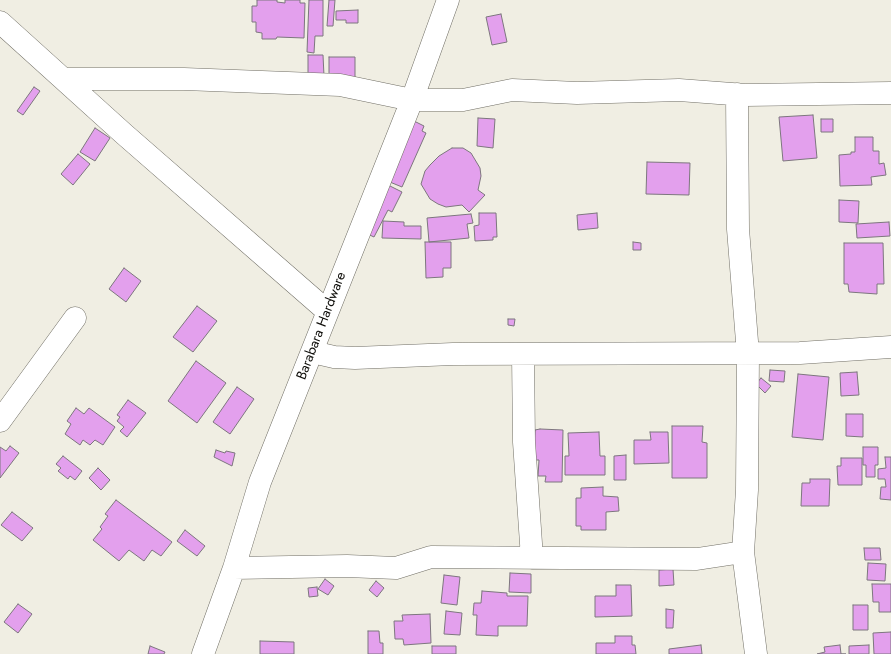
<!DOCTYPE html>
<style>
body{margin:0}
canvas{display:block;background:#f0eee3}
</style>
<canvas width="891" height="654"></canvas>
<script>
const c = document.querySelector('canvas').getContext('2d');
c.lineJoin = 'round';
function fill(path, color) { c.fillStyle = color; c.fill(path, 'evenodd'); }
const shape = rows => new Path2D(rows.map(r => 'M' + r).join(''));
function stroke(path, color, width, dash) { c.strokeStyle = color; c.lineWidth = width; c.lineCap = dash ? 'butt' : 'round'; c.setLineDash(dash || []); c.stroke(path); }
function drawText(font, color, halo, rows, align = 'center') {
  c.font = font + ' Jost,sans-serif'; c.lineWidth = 3.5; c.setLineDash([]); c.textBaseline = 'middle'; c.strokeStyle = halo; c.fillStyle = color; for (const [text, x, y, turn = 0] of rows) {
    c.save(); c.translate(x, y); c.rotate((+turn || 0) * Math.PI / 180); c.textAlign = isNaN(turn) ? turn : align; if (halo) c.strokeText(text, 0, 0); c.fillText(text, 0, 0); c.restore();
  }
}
const building = shape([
 [257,0,277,0,277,2,285,3,285,0,300,0,300,3,305,3,304,38,277,37,276,39,262,39,262,33,256,32,256,22,252,22,252,6,257,6,257,0],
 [309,0,323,0,323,36,315,36,314,53,307,52,309,0],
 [329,0,335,0,333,26,327,26,329,0],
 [358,10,358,23,346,23,346,20,336,20,336,11,358,10],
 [501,14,507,42,492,45,486,17,501,14],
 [308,55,323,55,324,76,308,76,308,55],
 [329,57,355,57,355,78,329,78,329,57],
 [34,87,40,91,23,115,17,111,34,87],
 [813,115,817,158,783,161,779,117,813,115],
 [478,118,495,119,493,148,477,146,478,118],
 [821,119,833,119,833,132,821,132,821,119],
 [414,121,424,126,422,131,426,133,402,187,385,180,414,121],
 [95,128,110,138,95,161,80,152,95,128],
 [855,137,873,137,873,151,879,151,879,164,884,163,886,175,871,177,872,185,840,186,839,155,851,154,851,152,855,152,855,137],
 [452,148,463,148,471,153,480,168,481,176,478,190,485,195,469,212,462,205,446,207,438,204,430,199,421,184,425,171,430,165,439,156,452,148],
 [78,154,90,164,73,185,61,174,78,154],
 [647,162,690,163,689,195,646,194,647,162],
 [384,183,402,192,392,212,388,210,374,237,361,231,384,183],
 [839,200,859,201,858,223,839,222,839,200],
 [479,213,496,213,497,237,493,237,493,240,475,241,474,226,479,225,479,213],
 [597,213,598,228,578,230,577,215,597,213],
 [471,214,473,223,467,224,469,238,429,242,427,218,471,214],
 [383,221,404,222,404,226,421,226,421,239,382,238,383,221],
 [889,222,890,236,857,238,856,224,889,222],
 [425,242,451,242,451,268,443,268,443,277,426,278,425,242],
 [633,242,641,243,641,250,633,250,633,242],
 [844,243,883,243,884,284,877,284,877,294,849,292,848,284,844,284,844,243],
 [124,268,141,281,126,302,109,289,124,268],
 [197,306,217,321,193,352,173,337,197,306],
 [508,319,515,319,514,326,508,325,508,319],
 [196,361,226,383,197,423,168,401,196,361],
 [770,370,785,371,784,382,769,381,770,370],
 [857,372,859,395,841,396,840,373,857,372],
 [798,374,829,377,823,440,792,437,798,374],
 [761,378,771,386,765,393,756,384,761,378],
 [237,387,254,399,230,434,213,422,237,387],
 [128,400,146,413,127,437,120,431,124,427,117,421,120,417,117,415,128,400],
 [76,408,84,414,89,408,115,427,103,445,95,440,90,445,83,440,80,445,65,434,71,424,67,421,76,408],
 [846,414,863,414,863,437,846,436,846,414],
 [672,426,703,426,702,442,707,443,707,478,672,478,672,426],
 [540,429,563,430,562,482,545,482,546,476,538,476,539,460,533,460,535,430,540,429],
 [599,432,600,456,605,456,605,475,565,475,565,456,569,456,568,433,599,432],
 [650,432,668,432,669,463,634,464,634,440,651,440,650,432],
 [10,446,19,453,0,478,0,447,6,451,10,446],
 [863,447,878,447,878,465,875,465,875,477,866,477,866,465,863,465,863,447],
 [216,450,225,453,226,451,235,453,232,466,214,457,216,450],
 [626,455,626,480,614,480,614,456,626,455],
 [63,456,82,471,75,480,70,476,68,479,58,471,61,468,56,464,63,456],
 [885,457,891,457,891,500,880,499,881,487,886,487,885,479,878,479,878,469,886,468,885,457],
 [841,458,862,458,862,485,838,485,837,466,841,466,841,458],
 [98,468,110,480,101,490,89,478,98,468],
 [810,479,830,479,829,506,801,506,802,483,810,483,810,479],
 [603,487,603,496,618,497,619,511,606,512,606,530,581,530,581,526,576,526,576,498,581,498,581,488,603,487],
 [116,500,172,542,161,556,152,550,144,561,129,550,119,561,93,540,102,529,100,527,108,516,105,514,116,500],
 [12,512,33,528,22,541,1,525,12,512],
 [185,530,205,546,197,556,177,541,185,530],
 [864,548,880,548,881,560,865,560,864,548],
 [868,563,886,564,885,581,867,580,868,563],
 [673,569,674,585,659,586,659,570,673,569],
 [510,573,531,574,531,593,509,592,510,573],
 [444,575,460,577,457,605,441,603,444,575],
 [325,579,334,586,328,595,318,589,325,579],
 [376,581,384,588,377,597,369,590,376,581],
 [872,584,891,584,891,612,879,612,879,602,873,602,872,584],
 [616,585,631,585,632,616,595,617,595,596,616,596,616,585],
 [317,587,318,596,309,597,308,588,317,587],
 [482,591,507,593,507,596,528,596,527,626,498,626,498,636,476,635,477,615,473,615,474,603,481,603,482,591],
 [18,604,32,614,18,633,4,622,18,604],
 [853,605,868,605,868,630,853,630,853,605],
 [666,609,674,610,673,628,666,628,666,609],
 [446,611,462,613,460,635,444,634,446,611],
 [430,614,431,643,404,645,403,639,395,639,394,621,403,621,402,615,430,614],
 [368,631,379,631,380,643,383,643,383,654,368,654,368,631],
 [891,632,891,654,874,654,873,633,891,632],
 [615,636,632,636,632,645,635,645,636,654,596,654,596,643,615,643,615,636],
 [260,641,294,642,294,654,260,654,260,641],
 [701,645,702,654,669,654,669,649,701,645],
 [840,645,841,654,846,654,817,654,825,652,824,647,840,645],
 [869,645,869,654,849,654,849,646,869,645],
 [150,646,165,652,164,654,148,654,150,646],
 [432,646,456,646,456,654,432,654,432,646]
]);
fill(building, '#e3a0ed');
stroke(building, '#7d767e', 1);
const minor = shape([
 [0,22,124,134,327,311],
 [64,79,184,79,340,85,412,100,463,100,512,90,577,93,679,90,745,95,891,93],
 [737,94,738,229,748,354,747,490,743,552,756,654],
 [315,344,314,348,321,354,334,357,355,358,453,354,800,353,891,347],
 [523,354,524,442,532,558],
 [0,421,75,318],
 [234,568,347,566,396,568,431,557,697,559,743,552],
 [203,654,234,568,260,482,412,100,448,0]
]);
stroke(minor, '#716f66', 23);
stroke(minor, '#fff', 22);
drawText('14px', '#0f0e0a', '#fff', [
 ["Barabara Hardware",322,326,-69]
]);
</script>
